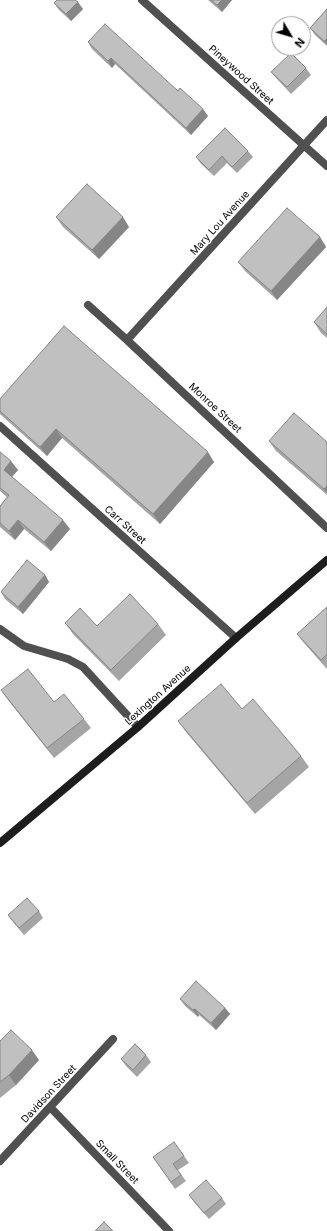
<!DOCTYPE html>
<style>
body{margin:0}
#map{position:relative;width:327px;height:1231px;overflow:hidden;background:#fff;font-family:Inter,sans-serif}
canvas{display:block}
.north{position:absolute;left:271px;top:16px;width:40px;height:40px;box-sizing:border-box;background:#fff;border:1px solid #999;border-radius:50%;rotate:128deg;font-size:11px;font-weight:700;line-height:16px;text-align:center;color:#000}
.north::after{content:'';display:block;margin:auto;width:14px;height:18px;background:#000;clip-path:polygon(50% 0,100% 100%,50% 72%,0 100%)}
</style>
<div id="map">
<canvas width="327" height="1231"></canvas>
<div class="north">N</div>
</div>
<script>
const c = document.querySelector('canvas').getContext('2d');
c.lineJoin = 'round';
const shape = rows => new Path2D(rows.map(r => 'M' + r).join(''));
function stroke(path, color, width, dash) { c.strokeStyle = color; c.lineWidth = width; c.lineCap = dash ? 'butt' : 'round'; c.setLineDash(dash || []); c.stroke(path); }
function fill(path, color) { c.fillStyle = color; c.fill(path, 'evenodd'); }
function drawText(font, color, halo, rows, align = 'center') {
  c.font = font + ' Inter,sans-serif'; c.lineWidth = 3; c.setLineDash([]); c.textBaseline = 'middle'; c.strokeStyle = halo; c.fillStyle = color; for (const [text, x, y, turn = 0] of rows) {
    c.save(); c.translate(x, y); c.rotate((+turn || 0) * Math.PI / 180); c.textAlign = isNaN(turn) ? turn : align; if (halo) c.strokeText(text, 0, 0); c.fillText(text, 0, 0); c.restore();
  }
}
stroke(shape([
 [142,0,327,166],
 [88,305,127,340,327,528],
 [127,340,327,120],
 [0,426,236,638],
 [0,629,24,646,68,659,83,667,138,727],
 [51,1108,169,1231],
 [0,1161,113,1039]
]), '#505050', 8);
stroke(shape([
 [0,843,138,727,236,638,327,560]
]), '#1d1d1d', 8);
fill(shape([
 [208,0,232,0,222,12],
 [54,3,83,9,71,21,59,10],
 [327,9,327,46,315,35,310,28],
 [88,42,178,91,208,116,191,135,115,64,112,68,92,49],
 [306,68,311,75,291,94,276,78,271,72],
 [248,151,253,157,237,173,227,163,214,176,201,164,196,157],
 [56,217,129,227,99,259,63,227],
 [320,237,326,247,277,300,245,271,238,262],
 [327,307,327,338,321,333,314,322],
 [0,399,214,462,160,524,62,438,47,456,1,415,0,414],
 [269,441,327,442,327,495,276,451],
 [0,452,18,470,12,477,70,529,51,551,24,529,15,540,0,527,0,506,7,497,0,491],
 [45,575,49,582,23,614,5,599,1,592],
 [327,607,327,669,304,643,297,634],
 [65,623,97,626,158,624,166,635,119,681,73,634],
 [1,690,54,702,84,719,91,728,54,758,8,700],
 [242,709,301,756,309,767,255,814,186,732,178,721],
 [39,911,43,918,24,935,13,922,8,915],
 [180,999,225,1008,230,1014,216,1030,199,1015,198,1017,185,1006],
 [0,1041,39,1060,16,1085,0,1098],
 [146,1055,151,1062,137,1077,126,1066,121,1059],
 [184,1156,189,1163,178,1170,186,1181,175,1189,153,1157],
 [189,1195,222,1198,226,1204,209,1219,194,1202]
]), '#a5a5a5');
fill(shape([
 [222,0,232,0,222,12,217,5],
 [78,2,83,9,71,21,66,14],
 [327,39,327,45,324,41],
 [111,58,115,64,112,68,108,61],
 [203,109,208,116,191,135,186,128],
 [123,217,129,227,99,259,92,250],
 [320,237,326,247,277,300,271,291],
 [56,429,62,438,47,456,40,447],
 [208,452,214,462,160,524,153,514],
 [11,461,18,470,10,479,4,470],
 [327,486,327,493,324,489],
 [18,520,24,529,15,540,9,531],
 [63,520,70,529,51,551,44,542],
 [45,575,49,582,23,614,18,607],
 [225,1008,230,1014,216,1030,211,1023],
 [195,1009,199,1015,198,1017,193,1010],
 [32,1050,39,1060,16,1085,9,1075]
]), '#868686');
const building = shape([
 [57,0,75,0,78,2,66,14,54,3,57,0],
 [211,0,222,0,217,5,211,0],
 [327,9,327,39,324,41,310,28,327,9],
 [105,24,178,91,180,88,203,109,186,128,111,58,108,61,88,42,105,24],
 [291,53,306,68,287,87,271,72,291,53],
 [225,128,248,151,232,167,222,156,209,170,196,157,225,128],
 [87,184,123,217,92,250,56,217,87,184],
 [287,208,320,237,271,291,238,262,287,208],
 [327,307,327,334,314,322,327,307],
 [64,326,208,452,153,514,56,429,40,447,0,411,0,399,64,326],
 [294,413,327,442,327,486,324,489,269,441,294,413],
 [0,452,11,461,4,470,63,520,44,542,18,520,9,531,0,523,0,506,9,495,0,488,0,452],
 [27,560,45,575,18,607,1,592,27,560],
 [130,594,158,624,111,670,65,623,80,608,97,626,130,594],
 [327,607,327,654,321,660,297,634,327,607],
 [28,669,54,702,64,694,84,719,47,748,1,690,28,669],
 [221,684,242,709,253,699,301,756,247,803,178,721,221,684],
 [27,898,39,911,19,928,8,915,27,898],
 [196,981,225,1008,211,1023,195,1009,193,1010,180,999,196,981],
 [11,1030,32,1050,9,1075,0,1082,0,1041,11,1030],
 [135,1044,146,1055,133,1070,121,1059,135,1044],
 [174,1142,184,1156,173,1164,181,1175,171,1182,153,1157,174,1142],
 [206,1180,222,1198,204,1213,189,1195,206,1180],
 [104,1222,113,1231,95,1231,104,1222]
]);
fill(building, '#c0c0c0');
stroke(building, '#868686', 1);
drawText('10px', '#000', '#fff', [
 ["Pineywood Street",241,75,42],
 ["Mary Lou Avenue",220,223,-48],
 ["Monroe Street",215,408,43],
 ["Carr Street",125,525,42],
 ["Lexington Avenue",158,695,-42],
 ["Davidson Street",49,1094,-47],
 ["Small Street",117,1162,46]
]);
</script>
